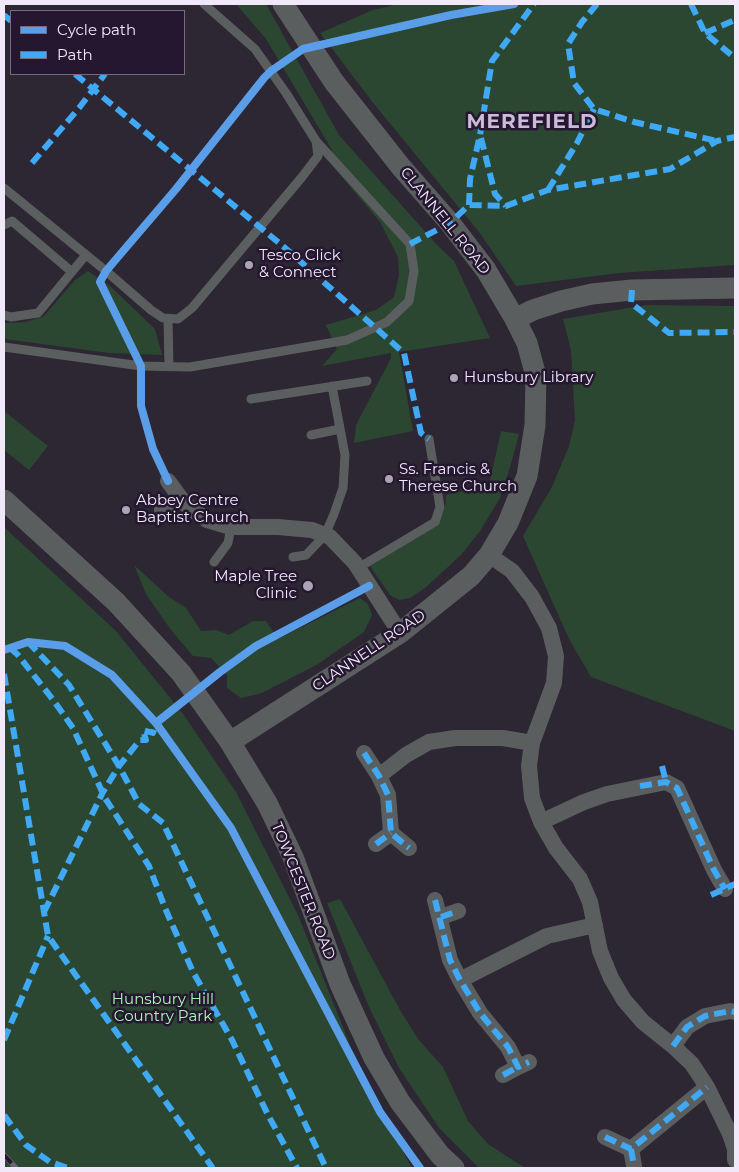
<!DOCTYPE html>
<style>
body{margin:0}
#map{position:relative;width:739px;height:1172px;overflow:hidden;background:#2d2633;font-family:Montserrat,sans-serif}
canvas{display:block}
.frame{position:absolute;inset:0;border:5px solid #f1e8f9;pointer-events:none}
.legend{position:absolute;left:10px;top:10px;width:175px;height:65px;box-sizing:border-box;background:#24172f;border:1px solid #766b80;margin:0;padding:6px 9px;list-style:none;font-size:15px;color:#f1e8f9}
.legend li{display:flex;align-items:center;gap:10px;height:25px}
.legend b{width:25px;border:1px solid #766b80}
</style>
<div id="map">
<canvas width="739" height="1172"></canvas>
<div class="frame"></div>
<ul class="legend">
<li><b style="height:6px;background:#5a9eea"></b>Cycle path</li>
<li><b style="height:6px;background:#3fa9f5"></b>Path</li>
</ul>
</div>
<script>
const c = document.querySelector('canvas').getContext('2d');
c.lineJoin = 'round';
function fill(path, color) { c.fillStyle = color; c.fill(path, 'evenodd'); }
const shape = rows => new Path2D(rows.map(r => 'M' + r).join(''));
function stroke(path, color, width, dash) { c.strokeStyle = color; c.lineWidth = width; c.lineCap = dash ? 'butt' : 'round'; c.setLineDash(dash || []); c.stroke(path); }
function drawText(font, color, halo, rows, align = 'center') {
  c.font = font + ' Montserrat,sans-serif'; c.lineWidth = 5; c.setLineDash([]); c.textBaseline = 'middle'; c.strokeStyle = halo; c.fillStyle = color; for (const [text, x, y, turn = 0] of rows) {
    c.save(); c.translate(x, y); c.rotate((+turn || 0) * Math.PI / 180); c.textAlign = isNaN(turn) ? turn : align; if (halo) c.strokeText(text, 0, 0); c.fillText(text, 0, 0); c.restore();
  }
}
fill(shape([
 [236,4,266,4,339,135,438,246,454,261,490,338,399,352,413,431,354,443,356,425,391,358,391,353,322,366,337,349,326,325,376,310,394,297,399,275,398,257,380,222,336,170,332,150,266,39],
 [398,4,735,4,735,265,619,273,516,286,479,232,374,104,320,33,373,10],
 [88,271,109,285,155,329,162,355,109,353,4,339,4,323,26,322,44,316,75,280],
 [646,305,735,306,735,731,591,677,569,639,523,536,552,487,569,446,575,420,571,350,563,319],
 [4,411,48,446,29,470,4,450],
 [501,431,519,434,511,464,500,498,480,531,461,555,425,588,410,598,399,600,390,595,370,566,430,529,441,517,445,507,446,495,489,485],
 [4,527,116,631,184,715,236,792,298,915,365,1082,412,1168,4,1168],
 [134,565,169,597,186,608,201,631,216,630,229,635,253,621,266,621,278,639,360,598,368,604,372,615,364,632,318,664,262,693,241,698,227,688,227,675,211,658,193,656,171,630,146,594],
 [340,899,400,1010,419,1040,443,1067,468,1121,488,1144,525,1168,479,1168,439,1128,399,1068,369,1007,327,903]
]), '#2b4731');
stroke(shape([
 [4,188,106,271,151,310,163,318,178,319,192,308,302,177,318,156,316,141,286,93,255,49,204,4],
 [4,225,12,221,72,272],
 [4,315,11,317,38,313,85,256],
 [168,319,169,367],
 [4,347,141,366,190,367,347,340,387,322,409,301,414,271,410,244,317,142],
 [251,399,367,381],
 [311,435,340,429],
 [293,557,306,555,325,535,334,514,343,488,345,455,332,386],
 [214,562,228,543,231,527],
 [358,568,435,522,440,507,429,439]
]), '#5b5e5e', 9);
stroke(shape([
 [168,481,185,504,207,520,231,527,278,527,312,530,330,537,355,563,400,633],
 [162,510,180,497],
 [489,555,512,571,532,597,549,628,556,656,554,683,532,743,529,766,532,798,541,822,556,848,580,879,590,902,600,951,611,978,624,1000,643,1022,673,1046,692,1064,707,1087,730,1134,735,1149,735,1160],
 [364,753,379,776,388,795,391,833,409,848],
 [379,776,406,755,429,742,455,738,503,738,532,743],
 [541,822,584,802,607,794,666,782,677,788,714,870,725,889],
 [376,844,391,833],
 [435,900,450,960,460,980,480,1013,508,1047,518,1067,529,1062],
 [441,917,458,911],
 [460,980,547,936,595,925],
 [673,1046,687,1027,705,1016,730,1011,735,1012],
 [503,1075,518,1067],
 [605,1137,631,1149,707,1087],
 [631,1149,634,1166]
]), '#5b5e5e', 16);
stroke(shape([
 [515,319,533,310,561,301,592,294,632,290,735,288],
 [4,500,116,602,181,673,230,742,267,803,293,857,340,984,374,1058,400,1102,440,1155,454,1168],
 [230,742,400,633,471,576,489,555,508,523,527,476,535,425,536,376,527,343,515,319,486,270,450,223,401,167,334,82,283,4]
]), '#5b5e5e', 21);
const rail = shape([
 [4,1155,16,1168]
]);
stroke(rail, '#68666c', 5.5);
stroke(rail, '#24172f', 4, [11]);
stroke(shape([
 [597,4,582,22,568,44,574,83,594,109,634,122,717,141],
 [691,4,705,33,735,58],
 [4,15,11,21],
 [705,33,735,20],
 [75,74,284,247,404,353,421,433,429,439],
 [481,138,495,194,506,206],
 [32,163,79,108,105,74],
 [548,190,577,143,594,109],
 [469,205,470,179,480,135,492,61,534,4],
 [410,244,450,223,469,205,506,206,548,190,670,169,717,141,735,137],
 [632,290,631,303,669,333,735,332],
 [28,642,69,685,119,766,139,804,163,823,326,1168],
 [10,648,18,655,54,701,73,728,105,798,149,866,165,908,193,972,232,1040,268,1115,297,1168],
 [4,674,48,936,212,1167,211,1168],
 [364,753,379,776,388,795,391,833,409,848],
 [662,766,666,782],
 [640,786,666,782,677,788,714,870,725,889],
 [376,844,391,833],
 [711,895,735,884],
 [435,900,450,960,460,980,480,1013,508,1047,518,1067,529,1062],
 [44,912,103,792,119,766,140,740,146,740,143,730,153,733,156,723],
 [441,917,458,911],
 [4,1040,48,936],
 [673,1046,687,1027,705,1016,730,1011,735,1012],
 [503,1075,518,1067],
 [4,1115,26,1145,50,1162,68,1168],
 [605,1137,631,1149,707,1087],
 [631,1149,634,1166]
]), '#3fa9f5', 6, [12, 6]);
stroke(shape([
 [168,481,153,449,141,406,141,366,100,282,106,271,176,189,264,78,271,71,303,49,451,15,514,4],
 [4,650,28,642,65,646,112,675,156,723,231,828,380,1112,420,1168],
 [156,723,220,672,256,646,369,586]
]), '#5a9eea', 8);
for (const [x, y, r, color] of [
 [249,265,5,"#aca4b4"],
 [454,378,5,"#aca4b4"],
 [389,479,5,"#aca4b4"],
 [126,510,5,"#aca4b4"],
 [308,586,6,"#aca4b4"]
]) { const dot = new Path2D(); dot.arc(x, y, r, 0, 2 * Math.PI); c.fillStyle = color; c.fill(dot); stroke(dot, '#24172f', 2); }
drawText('15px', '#f1e8f9', '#24172f', [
 ["CLANNELL ROAD",445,221,51],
 ["CLANNELL ROAD",369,651,-34],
 ["TOWCESTER ROAD",303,891,68]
]);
drawText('15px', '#f1e8f9', '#24172f', [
 ["Tesco Click",259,256],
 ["& Connect",259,273],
 ["Hunsbury Library",464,378],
 ["Ss. Francis &",399,470],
 ["Therese Church",399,487],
 ["Abbey Centre",136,501],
 ["Baptist Church",136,518],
 ["Maple Tree",297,577,"right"],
 ["Clinic",297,594,"right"]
], 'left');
drawText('15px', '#aaf6b5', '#24172f', [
 ["Hunsbury Hill",163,1000],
 ["Country Park",163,1017]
]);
c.letterSpacing = '1px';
drawText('bold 20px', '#cbbada', '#24172f', [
 ["MEREFIELD",532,122]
]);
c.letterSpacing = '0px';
</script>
